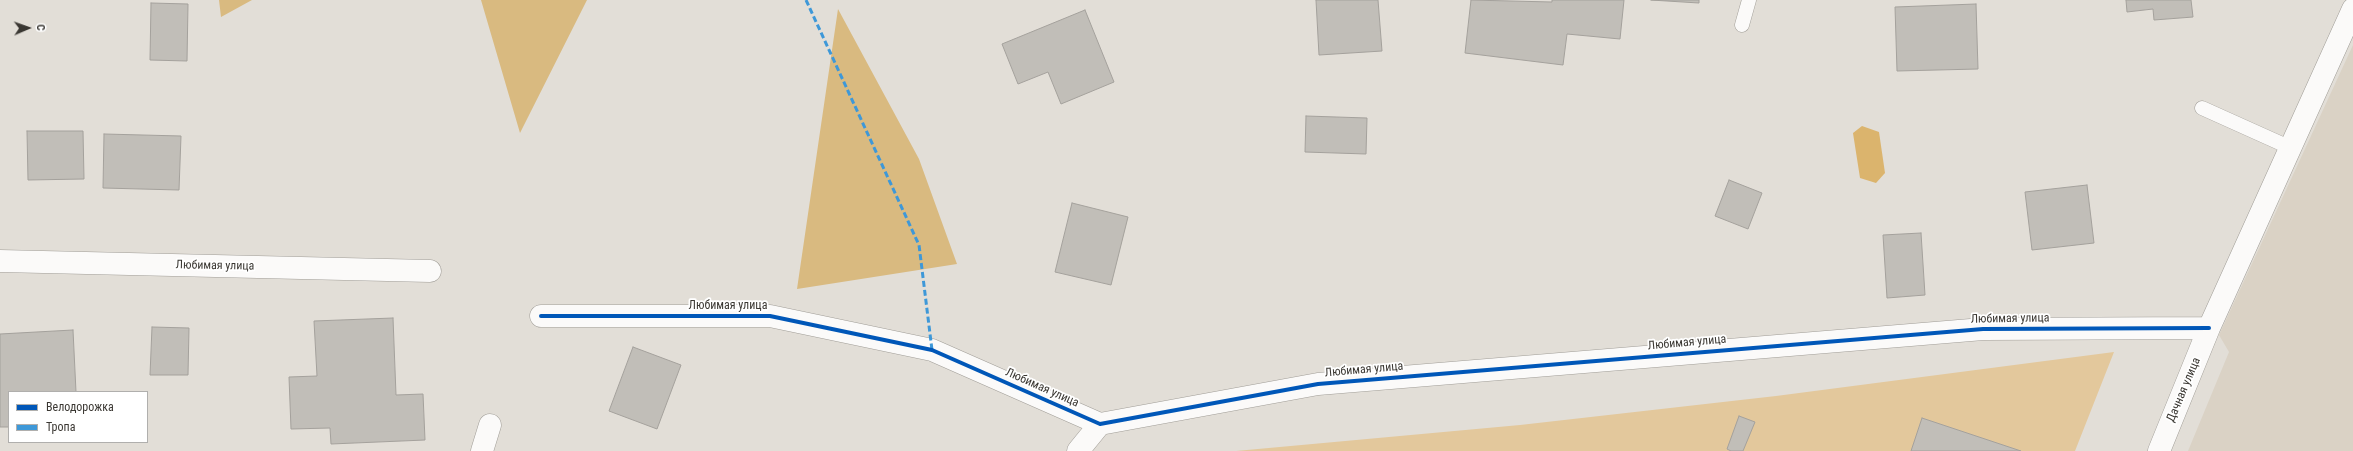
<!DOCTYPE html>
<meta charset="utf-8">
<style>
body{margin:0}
#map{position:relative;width:2353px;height:451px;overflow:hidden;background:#e2ded7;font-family:"Roboto Condensed",sans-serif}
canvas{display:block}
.legend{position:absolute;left:8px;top:391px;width:140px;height:52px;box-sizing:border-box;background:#fff;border:1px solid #b0afad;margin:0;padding:5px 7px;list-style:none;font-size:12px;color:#3a3732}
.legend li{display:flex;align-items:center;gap:8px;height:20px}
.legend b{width:20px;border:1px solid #b0afad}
.north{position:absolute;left:8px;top:8px;width:40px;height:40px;-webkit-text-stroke:3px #fff;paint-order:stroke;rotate:88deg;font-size:11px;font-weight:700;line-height:16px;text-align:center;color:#3a3732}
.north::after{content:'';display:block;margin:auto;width:14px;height:18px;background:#3a3732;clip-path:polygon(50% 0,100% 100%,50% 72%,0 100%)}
</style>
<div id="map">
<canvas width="2353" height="451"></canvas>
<ul class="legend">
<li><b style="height:5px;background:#0057b8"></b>Велодорожка</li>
<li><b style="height:5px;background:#3e98d8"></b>Тропа</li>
</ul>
<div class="north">С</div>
</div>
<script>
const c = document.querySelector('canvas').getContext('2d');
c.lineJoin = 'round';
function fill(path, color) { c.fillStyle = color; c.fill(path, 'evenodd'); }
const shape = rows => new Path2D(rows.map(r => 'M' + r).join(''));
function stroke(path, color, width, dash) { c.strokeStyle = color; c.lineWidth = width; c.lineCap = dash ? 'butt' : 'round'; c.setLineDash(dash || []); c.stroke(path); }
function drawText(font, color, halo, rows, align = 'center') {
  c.font = font + ' "Roboto Condensed",sans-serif'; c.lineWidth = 3.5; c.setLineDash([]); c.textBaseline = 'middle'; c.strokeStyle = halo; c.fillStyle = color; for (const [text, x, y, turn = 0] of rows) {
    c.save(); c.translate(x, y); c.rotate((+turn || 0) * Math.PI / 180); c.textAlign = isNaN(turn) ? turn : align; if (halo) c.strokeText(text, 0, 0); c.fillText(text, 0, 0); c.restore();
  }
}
fill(shape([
 [2353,45,2353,451,2188,451,2229,352,2219,335]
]), '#dad2c5');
fill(shape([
 [2114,352,2075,451,1236,451,1520,425,1776,396]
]), '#e3c89c');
fill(shape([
 [219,0,252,0,221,17],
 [481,0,587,0,520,133],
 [838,9,919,159,957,264,797,289]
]), '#d9ba80');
fill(shape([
 [1862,126,1879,132,1885,173,1876,183,1860,178,1853,133]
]), '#dbb46d');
const building = shape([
 [1316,0,1378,0,1382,51,1319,55,1316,0],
 [1471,0,1552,2,1552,0,1624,0,1620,39,1567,34,1563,65,1465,53,1471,0],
 [1651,0,1699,0,1699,3,1651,0],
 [2126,0,2191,0,2193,17,2154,20,2153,9,2127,12,2126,0],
 [151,3,188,4,187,61,150,60,151,3],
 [1976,4,1978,69,1897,71,1895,7,1976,4],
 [1085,10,1114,82,1061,104,1048,72,1018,84,1002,44,1085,10],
 [1306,116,1367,118,1366,154,1305,152,1306,116],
 [27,131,83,131,84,179,28,180,27,131],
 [104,134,181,136,179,190,103,188,104,134],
 [1729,180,1762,193,1748,229,1715,216,1729,180],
 [2087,185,2094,243,2032,250,2025,192,2087,185],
 [1072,203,1128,217,1111,285,1055,272,1072,203],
 [1921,233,1925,295,1887,298,1883,235,1921,233],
 [393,318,396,395,423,394,425,440,331,444,330,428,291,429,289,377,317,376,314,321,393,318],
 [152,327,189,328,188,375,150,375,152,327],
 [73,330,76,392,9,392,9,427,0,427,0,334,73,330],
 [633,347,681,365,657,429,609,411,633,347],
 [1739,416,1755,422,1743,451,1731,451,1727,449,1739,416],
 [1922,418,2021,451,1911,451,1922,418]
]);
fill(building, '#c1beb8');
stroke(building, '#a4a19c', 1);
const service = shape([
 [1742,25,1749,0],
 [2202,108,2291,148]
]);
const minor = shape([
 [0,261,430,271],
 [541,316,770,316,932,350,1100,424,1318,384,1983,329,2209,328],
 [482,451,490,425],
 [1078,451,1100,424],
 [2159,451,2209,328,2353,9]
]);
stroke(service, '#a09d97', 15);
stroke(minor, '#a09d97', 23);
stroke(service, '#fbfaf9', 14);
stroke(minor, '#fbfaf9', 22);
stroke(shape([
 [806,0,919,245,932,350]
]), '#3e98d8', 3, [6, 3]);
stroke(shape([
 [541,316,770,316,932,350,1100,424,1318,384,1983,329,2209,328]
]), '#0057b8', 4);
drawText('12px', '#3a3732', '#fff', [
 ["Любимая улица",215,266,1],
 ["Любимая улица",728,306],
 ["Любимая улица",2010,319,-1],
 ["Любимая улица",1687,343,-5],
 ["Любимая улица",1364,370,-5],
 ["Любимая улица",1042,388,24],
 ["Дачная улица",2184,390,-67]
]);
</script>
